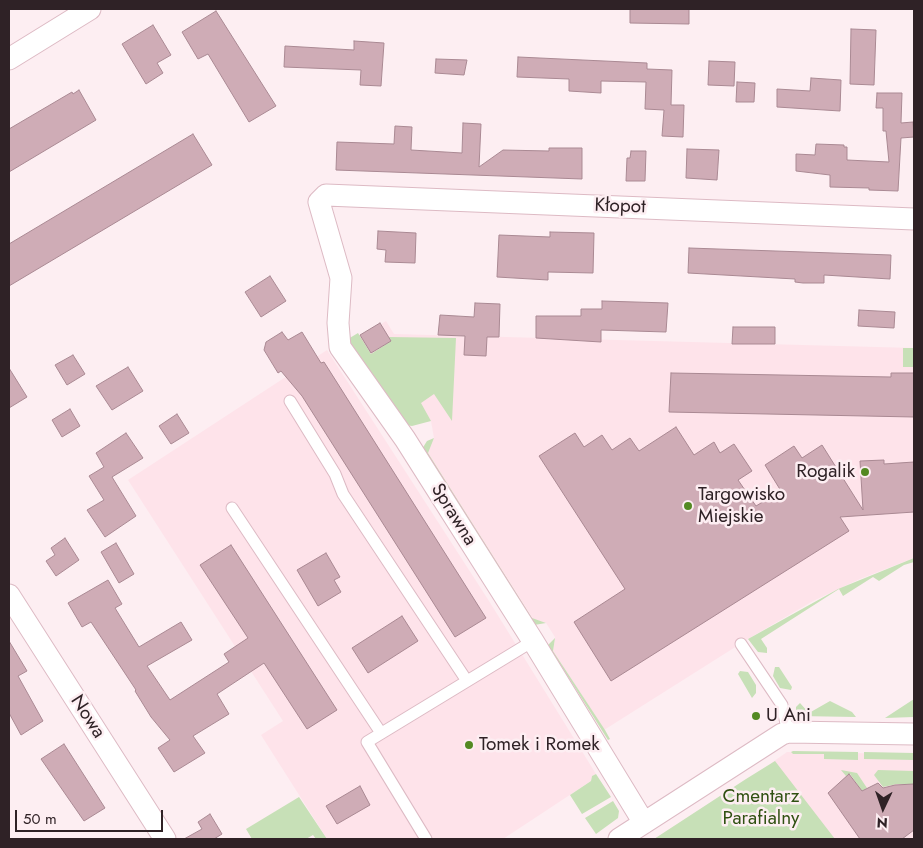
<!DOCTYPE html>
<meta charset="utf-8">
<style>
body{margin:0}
#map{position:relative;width:923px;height:848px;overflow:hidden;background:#fdeef2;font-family:Jost,sans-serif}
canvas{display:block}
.frame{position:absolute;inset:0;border:10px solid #2f2226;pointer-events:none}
.north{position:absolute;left:858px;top:783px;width:50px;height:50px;-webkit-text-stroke:4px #fdeef2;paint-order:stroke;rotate:183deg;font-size:14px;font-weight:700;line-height:20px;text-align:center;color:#2f2226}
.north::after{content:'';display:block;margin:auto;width:18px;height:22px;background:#2f2226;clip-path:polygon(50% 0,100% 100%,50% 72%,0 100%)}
.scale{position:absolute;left:15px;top:810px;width:148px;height:22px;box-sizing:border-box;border:2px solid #2f2226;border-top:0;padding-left:6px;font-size:15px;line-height:18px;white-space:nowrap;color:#2f2226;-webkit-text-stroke:4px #fdeef2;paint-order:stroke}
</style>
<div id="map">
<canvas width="923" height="848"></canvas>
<div class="frame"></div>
<div class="north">N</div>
<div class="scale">50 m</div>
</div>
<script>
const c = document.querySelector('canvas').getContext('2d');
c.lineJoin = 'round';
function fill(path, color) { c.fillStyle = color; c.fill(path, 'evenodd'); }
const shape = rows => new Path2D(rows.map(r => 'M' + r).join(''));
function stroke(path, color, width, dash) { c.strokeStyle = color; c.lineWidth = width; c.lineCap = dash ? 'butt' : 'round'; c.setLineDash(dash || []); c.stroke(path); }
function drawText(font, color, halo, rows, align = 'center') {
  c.font = font + ' Jost,sans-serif'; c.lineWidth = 5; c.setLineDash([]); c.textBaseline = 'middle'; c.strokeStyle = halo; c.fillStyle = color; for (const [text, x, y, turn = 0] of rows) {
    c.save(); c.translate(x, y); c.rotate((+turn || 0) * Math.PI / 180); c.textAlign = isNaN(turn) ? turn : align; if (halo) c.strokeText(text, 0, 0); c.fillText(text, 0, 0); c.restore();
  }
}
fill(shape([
 [386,321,394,334,914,348,914,558,860,579,813,601,748,639,604,730,553,651,555,637,546,623,533,619,427,453,434,438,431,421,405,419,356,340],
 [327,350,489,601,596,774,592,776,591,781,503,839,327,839,261,735,283,721,128,480],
 [787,752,914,754,914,839,827,839,770,764]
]), '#fee3ea');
fill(shape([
 [358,333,371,354,391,341,389,337,456,338,452,421,434,394,421,403,431,421,412,426,405,425,351,345,348,339],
 [903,348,914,348,914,367,903,367],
 [434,438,428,453,532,618,546,623,534,625,422,449,427,441],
 [914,558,914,562,904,565,879,581,873,577,843,596,839,589,761,639,767,648,767,653,758,652,748,639,838,589],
 [555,638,553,651,605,730,610,739,608,740,548,645],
 [775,667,779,667,792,687,791,690,780,688,773,676],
 [740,671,748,672,756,685,756,693,752,698,738,674],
 [914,699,914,717,885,718,891,714],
 [830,701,852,712,856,717,798,716,796,712,796,707,800,703,809,713],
 [793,751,858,752,858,760,824,759,824,754,793,754,791,752],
 [864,752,914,753,914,760,864,759],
 [775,761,835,839,654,839,746,779],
 [841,770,857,773,867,788,862,791,850,774,846,776],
 [878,770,914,771,914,784,897,784,883,787,874,775],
 [596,774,611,797,582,814,570,795,591,781,592,776],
 [299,797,327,839,316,839,313,835,306,839,252,839,246,829],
 [613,801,619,811,618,818,596,834,585,818]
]), '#c7e0b7');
const building = shape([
 [630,9,689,9,689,24,630,23,630,9],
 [216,11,276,106,249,122,208,54,198,59,182,32,216,11],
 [153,25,171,55,157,63,163,73,146,84,122,44,153,25],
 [851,29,876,30,874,85,850,84,851,29],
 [354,41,384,43,381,86,360,85,361,70,284,67,285,46,354,50,354,41],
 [518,57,647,63,647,69,672,70,671,105,684,105,683,137,662,136,664,110,645,109,646,82,601,81,601,93,569,91,569,79,517,77,518,57],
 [436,59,467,60,464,75,435,73,436,59],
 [709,61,735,62,734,86,708,85,709,61],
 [811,78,841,80,840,111,777,107,777,89,810,91,811,78],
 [737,82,755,83,754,102,736,102,737,82],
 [79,90,96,120,9,172,9,129,72,92,73,94,79,90],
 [877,93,902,93,901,123,913,122,914,137,901,138,898,191,869,190,869,188,830,187,830,175,796,171,796,154,815,155,816,144,844,145,844,147,847,147,847,160,889,162,886,131,883,131,883,108,876,108,877,93],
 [463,123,481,124,479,167,503,150,549,151,549,148,582,148,582,179,336,170,337,142,394,144,395,126,412,127,411,150,462,153,463,123],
 [193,134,212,165,9,286,9,244,193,134],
 [687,149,719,150,717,180,686,178,687,149],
 [631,151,646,151,645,181,626,181,627,158,630,158,631,151],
 [378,231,416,233,415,263,385,262,386,250,377,249,378,231],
 [550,232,594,233,593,273,548,272,548,280,497,277,499,235,550,237,550,232],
 [689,248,891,255,890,279,824,275,824,283,803,283,795,282,795,279,688,273,689,248],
 [270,276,286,301,261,317,245,292,270,276],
 [602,301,668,303,666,332,601,330,601,342,536,338,536,316,581,316,581,309,602,309,602,301],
 [475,303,500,304,499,337,487,337,486,356,464,355,465,336,438,335,440,315,474,317,475,303],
 [859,310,895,312,894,328,858,326,859,310],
 [380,323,391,341,371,353,360,335,380,323],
 [733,327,775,327,775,344,732,344,733,327],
 [282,332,288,340,302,332,321,363,324,362,486,618,455,637,302,396,281,371,278,373,264,350,266,342,282,332],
 [73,355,85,374,67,385,55,365,73,355],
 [128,367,143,391,112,410,96,386,128,367],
 [9,368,27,397,9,408,9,368],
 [671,373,891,377,891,373,914,373,914,417,669,412,671,373],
 [70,409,80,426,62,437,52,420,70,409],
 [177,414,189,433,171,444,159,426,177,414],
 [676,427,694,455,714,442,720,453,734,444,752,471,738,480,756,506,781,491,765,465,794,446,802,458,822,445,863,510,860,461,884,460,884,464,914,462,914,512,840,517,849,531,611,681,574,622,625,589,539,456,575,433,584,447,602,435,612,450,630,438,639,451,676,427],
 [126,433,143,458,112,477,136,516,105,537,87,510,104,500,89,476,104,467,96,453,126,433],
 [65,538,79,560,56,576,46,561,55,555,51,548,65,538],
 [116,543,134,574,119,583,101,552,116,543],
 [231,545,337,710,307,729,264,663,217,694,229,714,193,736,205,753,174,772,158,748,170,740,151,717,135,691,136,690,91,622,82,627,68,603,108,580,122,604,115,608,139,647,181,622,192,640,147,666,170,700,229,662,224,654,248,638,200,565,231,545],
 [326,553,340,577,334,580,341,592,318,606,297,570,326,553],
 [402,616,418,641,368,673,352,648,402,616],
 [9,641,27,671,18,676,43,721,21,735,9,713,9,641],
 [64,744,105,808,84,821,41,759,64,744],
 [849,774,862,791,878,783,883,788,895,785,914,784,914,830,902,839,860,839,828,793,849,774],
 [360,786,370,805,337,824,326,806,360,786],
 [210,814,222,834,214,839,184,839,202,829,198,822,210,814]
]);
fill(building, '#cfacb6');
stroke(building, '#aa8993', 1);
const lane = shape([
 [290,401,335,474,343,494,467,681],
 [232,508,381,733],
 [741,644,782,705,788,733],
 [426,839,367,742,533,641]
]);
const street = shape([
 [9,59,90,9],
 [9,595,165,839],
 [644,823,533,641,405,439,340,347,338,323,341,278,319,202,326,195,914,219],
 [619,839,782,734,789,732,914,734]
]);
stroke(lane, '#ddbac4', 13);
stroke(street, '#ddbac4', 23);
stroke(lane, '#fff', 11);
stroke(street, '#fff', 21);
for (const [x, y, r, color] of [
 [865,472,5,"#538922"],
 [688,506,5,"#538922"],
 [756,716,5,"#538922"],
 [469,745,5,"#538922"]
]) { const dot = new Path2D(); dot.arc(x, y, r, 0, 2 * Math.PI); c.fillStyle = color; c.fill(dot); stroke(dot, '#fdeef2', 2); }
drawText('19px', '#2f2226', '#fdeef2', [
 ["Kłopot",620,207,2],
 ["Sprawna",453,515,58],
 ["Nowa",87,717,57]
]);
drawText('19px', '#2f2226', '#fdeef2', [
 ["Rogalik",855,472,"right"],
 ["Targowisko",698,495],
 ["Miejskie",698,517],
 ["U Ani",766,716],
 ["Tomek i Romek",479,745]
], 'left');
drawText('19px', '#305112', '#fdeef2', [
 ["Cmentarz",761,797],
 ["Parafialny",761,819]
]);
</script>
